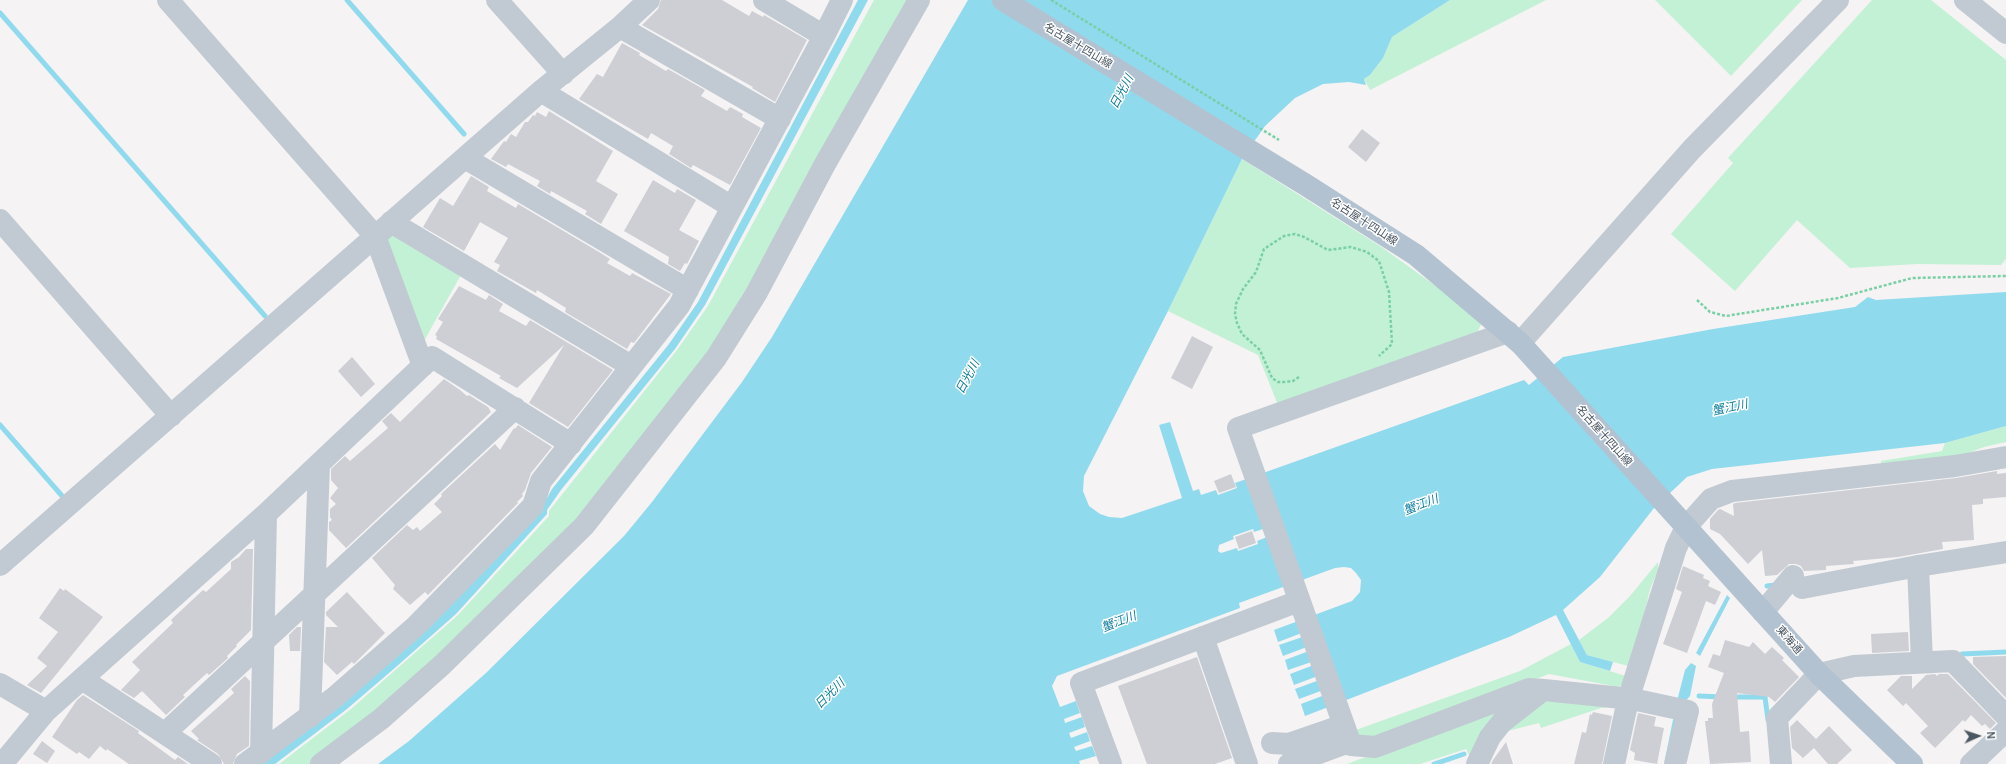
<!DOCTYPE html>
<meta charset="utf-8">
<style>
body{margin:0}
#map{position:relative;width:2006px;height:764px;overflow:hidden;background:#f5f3f3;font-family:Karla,sans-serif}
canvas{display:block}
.north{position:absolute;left:1958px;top:716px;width:40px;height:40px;-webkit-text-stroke:3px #fff;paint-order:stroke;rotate:87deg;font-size:11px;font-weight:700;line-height:16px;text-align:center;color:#4a5661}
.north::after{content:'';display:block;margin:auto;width:14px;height:18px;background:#4a5661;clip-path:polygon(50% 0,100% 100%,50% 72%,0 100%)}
</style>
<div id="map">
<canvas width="2006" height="764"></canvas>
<div class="north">N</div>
</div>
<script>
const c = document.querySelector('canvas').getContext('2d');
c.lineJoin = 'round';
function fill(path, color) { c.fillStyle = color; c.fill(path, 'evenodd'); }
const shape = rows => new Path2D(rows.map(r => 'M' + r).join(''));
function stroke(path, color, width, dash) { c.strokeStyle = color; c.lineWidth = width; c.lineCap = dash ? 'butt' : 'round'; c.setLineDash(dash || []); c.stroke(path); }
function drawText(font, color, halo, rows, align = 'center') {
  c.font = font + ' Karla,"Noto Sans JP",sans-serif'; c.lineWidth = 3; c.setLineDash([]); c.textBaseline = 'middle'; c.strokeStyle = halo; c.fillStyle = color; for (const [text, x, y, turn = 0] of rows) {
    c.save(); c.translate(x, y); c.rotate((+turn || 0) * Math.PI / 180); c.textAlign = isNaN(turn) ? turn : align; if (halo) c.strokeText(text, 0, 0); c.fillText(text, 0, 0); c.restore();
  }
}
fill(shape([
 [874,0,909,0,752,291,616,479,438,660,312,764,279,764,351,709,458,615,549,516,549,511,677,350,708,306],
 [1450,0,1546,0,1370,90,1364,79,1370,75,1383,58,1392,37],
 [1655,0,1802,0,1731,76],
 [1872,0,1931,0,2006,60,2006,259,2001,265,1917,264,1850,268,1797,220,1735,291,1671,234,1733,163,1728,158],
 [1242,159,1380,246,1440,289,1481,324,1475,338,1278,405,1258,355,1168,311],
 [391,234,462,273,424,341,387,239],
 [2006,426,2006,442,1984,447,1955,458,1881,466,1881,461,1942,451,1945,443],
 [1658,562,1658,570,1650,589,1632,667,1587,655,1579,640,1608,618,1630,596],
 [1571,644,1580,662,1629,677,1619,687,1549,674,1389,735,1355,739,1353,731,1520,671],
 [1526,697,1473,754,1469,755,1466,749,1420,764,1347,764],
 [1561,699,1619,706,1601,708,1541,728,1539,723,1500,733,1537,702]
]), '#c3f1d5');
fill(shape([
 [858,0,868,0,705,305,675,349,561,490,547,510,547,514,456,614,396,667,347,709,275,764,260,764,542,507,552,489,669,344,698,302],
 [968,0,1450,0,1392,37,1383,58,1370,75,1364,79,1366,85,1349,82,1323,84,1295,98,1265,126,1242,159,1168,311,1084,476,1083,491,1089,506,1100,514,1109,517,1122,518,1182,498,1159,425,1170,422,1193,491,1199,489,1201,495,1216,490,1218,495,1237,488,1235,483,1524,380,1529,385,1563,357,1713,329,1855,307,1868,297,1876,300,2006,292,2006,426,1945,443,1712,469,1687,477,1654,508,1600,577,1563,610,1587,655,1613,662,1610,671,1580,662,1556,615,1509,637,1305,716,1301,704,1338,690,1337,685,1299,699,1295,689,1333,675,1331,671,1294,685,1290,674,1327,660,1326,657,1288,670,1285,660,1322,646,1320,642,1283,656,1279,645,1317,632,1315,628,1278,642,1274,630,1352,601,1360,592,1361,580,1356,573,1351,568,1344,567,1335,568,1239,603,1240,608,1057,676,1052,686,1060,707,1076,701,1080,713,1064,719,1065,723,1082,717,1085,727,1069,733,1071,738,1087,732,1090,741,1074,747,1076,751,1092,746,1096,756,1079,761,1080,764,378,764,409,741,486,673,624,536,652,502,742,382,772,337],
 [1278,524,1280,532,1257,541,1258,544,1238,551,1237,548,1221,553,1218,551,1219,545,1234,539,1233,536,1253,529,1254,532],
 [1727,595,1730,598,1700,656,1696,653],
 [1691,663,1696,666,1690,696,1683,704,1664,764,1676,705,1685,670]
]), '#90daee');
stroke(shape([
 [347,0,464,134],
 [0,13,265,316],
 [0,425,63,497],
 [1767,586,1776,585],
 [1962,654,2006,652],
 [1699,696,1722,697],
 [1732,697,1765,697,1768,720],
 [1434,764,1464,754]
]), '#90daee', 5);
fill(shape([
 [661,0,722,0,749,16,752,11,763,17,764,15,807,40,775,102,752,88,753,87,642,25,658,9],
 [622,43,640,53,639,55,666,71,668,69,705,90,701,96,727,111,730,107,743,114,742,117,761,128,730,185,693,165,691,168,669,154,673,146,651,133,648,139,579,99,597,74,603,77],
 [549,111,613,151,596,181,618,194,601,224,585,214,587,211,551,191,550,194,537,186,540,181,508,164,506,167,491,159,504,141,506,142,511,134,516,137,525,122,528,122,533,115,535,116,537,112,546,117],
 [1362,129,1380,143,1366,162,1348,147],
 [471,176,489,187,487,191,516,208,518,204,599,252,610,259,607,263,630,276,632,273,671,294,634,343,631,342,627,349,565,312,566,308,537,290,536,293,497,271,500,265,494,262,508,238,480,222,464,251,423,227,440,198,453,206],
 [653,180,675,193,677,189,696,200,679,230,699,241,687,264,685,263,680,271,668,264,669,257,624,231],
 [459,286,486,300,489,295,503,304,499,311,526,326,530,320,613,370,568,427,529,403,564,345,517,388,499,378,501,376,436,339,437,336,435,335,443,322,438,319],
 [1192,336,1213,347,1192,389,1171,378],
 [352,357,375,384,361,397,338,371],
 [444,379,460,390,467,396,469,395,488,407,491,412,346,548,329,530,329,522,332,520,330,517,330,509,336,504,330,498,338,488,331,480,331,469,345,456,350,461,388,428,382,421,391,413,400,422],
 [518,425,552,447,531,473,525,490,522,494,523,496,517,502,518,503,428,595,425,592,410,605,393,589,395,585,372,558,407,525,413,530,417,527,420,531,442,512,434,504,442,496,441,494,495,444,500,450,514,428,515,429],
 [1997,471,1997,474,2006,473,2006,497,1983,499,1983,504,1972,505,1974,540,1942,542,1943,549,1898,557,1853,561,1854,564,1826,566,1826,570,1804,571,1801,566,1796,564,1789,564,1777,575,1765,576,1762,550,1748,564,1720,534,1710,529,1710,519,1718,510,1720,509,1734,516,1733,504,1735,503,1956,478],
 [1231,474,1236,487,1219,493,1214,481],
 [1252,531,1256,543,1239,549,1235,537],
 [246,549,253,549,251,630,236,645,237,646,227,656,228,658,209,675,207,673,183,695,185,697,166,715,142,691,134,698,121,690,140,670,132,662,173,623,171,620,189,603,203,590,206,592,231,569,231,562,239,557],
 [1683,566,1704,575,1703,578,1710,581,1708,586,1721,592,1715,605,1706,601,1687,653,1663,644,1682,592,1676,589],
 [60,588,64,591,65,589,103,617,41,693,27,685,47,666,37,658,58,632,39,618],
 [347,592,385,633,354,664,352,662,337,675,324,662,326,627,338,627,326,615,326,612],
 [297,627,301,627,300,651,290,651,289,635],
 [1908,632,1909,651,1872,653,1871,634],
 [1725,640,1749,647,1753,642,1765,654,1772,647,1784,658,1782,660,1799,677,1775,702,1769,697,1737,693,1740,732,1749,731,1751,762,1710,764,1705,721,1708,721,1708,718,1713,718,1712,704,1724,673,1708,667,1713,654,1720,656],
 [2006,656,2006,698,1973,664,1973,657],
 [1197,657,1232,758,1215,764,1147,764,1118,686],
 [1935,674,1937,676,1939,674,1948,674,1996,723,1990,729,1985,724,1982,726,1971,715,1965,722,1963,720,1935,748,1920,733,1928,726,1906,703,1903,706,1887,690,1901,676,1912,676,1912,689,1926,675],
 [245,676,250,681,249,746,237,754,233,764,224,764,218,754,197,740,199,739,191,731,234,693,231,689],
 [83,695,139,731,138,733,175,760,178,757,188,764,129,764,107,749,106,751,100,746,89,759,79,752,77,754,52,737,77,700],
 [1593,712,1612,716,1602,764,1574,764,1582,732,1586,733,1590,714,1592,715],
 [1638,713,1656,717,1654,726,1664,728,1657,764,1634,760,1635,753,1630,750],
 [1797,720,1816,739,1829,726,1852,750,1837,764,1828,764,1814,748,1803,758,1792,748,1790,727],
 [42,741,55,751,47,763,33,754],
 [1506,742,1513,764,1491,764,1493,760]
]), '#cdcfd5');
stroke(shape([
 [1051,0,1279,140],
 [1697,300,1710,312,1726,316,1838,298,1912,278,2006,276],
 [1299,377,1293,381,1284,382,1278,382,1272,378,1260,350,1242,334,1237,323,1235,314,1236,304,1243,289,1256,272,1264,249,1284,236,1295,234,1304,237,1328,250,1351,247,1367,252,1379,261,1389,292,1392,344,1379,356]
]), '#7ad0a6', 2.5, [3, 2]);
stroke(shape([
 [168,0,375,236,423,366],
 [497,0,563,74],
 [1965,0,2006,33],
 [620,27,780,119],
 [824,36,842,0],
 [541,91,732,207],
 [465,158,688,290],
 [0,220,171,416],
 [391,222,631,366],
 [1508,332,1238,428,1351,745,1375,747,1529,689,1544,690,1632,699,1688,711,1675,764],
 [1520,343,1692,149,1838,0],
 [0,565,541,91,620,27,649,0],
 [1918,566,1922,662],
 [1802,588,1918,566,2006,552],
 [1763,612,1793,576],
 [1203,637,1247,764],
 [82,679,211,764],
 [0,684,46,711],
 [310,717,319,464],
 [165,733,515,408],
 [1272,743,1289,744,1344,725],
 [261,753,266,514],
 [2,764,46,711,266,514,432,357,571,444],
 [245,764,335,697,416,626,533,506,541,481,679,306,824,36,764,0],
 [321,764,381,719,442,665,584,526,716,358,756,294,825,164,919,0],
 [1111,764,1081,683,1299,601],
 [1289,764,1349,742],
 [1477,764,1490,737,1502,722,1538,694],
 [1614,764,1628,700,1676,548,1686,527,1711,499,1732,491,1955,466,2006,457],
 [1781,764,1777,718,1819,674,1854,666,1953,661,2006,716],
 [1971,764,2006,731]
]), '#c1cad2', 22);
stroke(shape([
 [1003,0,1306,185,1416,255,1520,343,1819,674,1912,764]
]), '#b3c2d1', 22);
drawText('11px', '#4a5661', '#fff', [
 ["名古屋十四山線",1078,46,31],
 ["名古屋十四山線",1364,222,33],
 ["名古屋十四山線",1604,436,48],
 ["東海通",1789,640,48]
]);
drawText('italic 12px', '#0c7c9b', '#fff', [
 ["日光川",1122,92,-62],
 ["日光川",968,377,-62],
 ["蟹江川",1730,408,-12],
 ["蟹江川",1421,505,-21],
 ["蟹江川",1119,622,-21],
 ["日光川",830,694,-45]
]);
</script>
